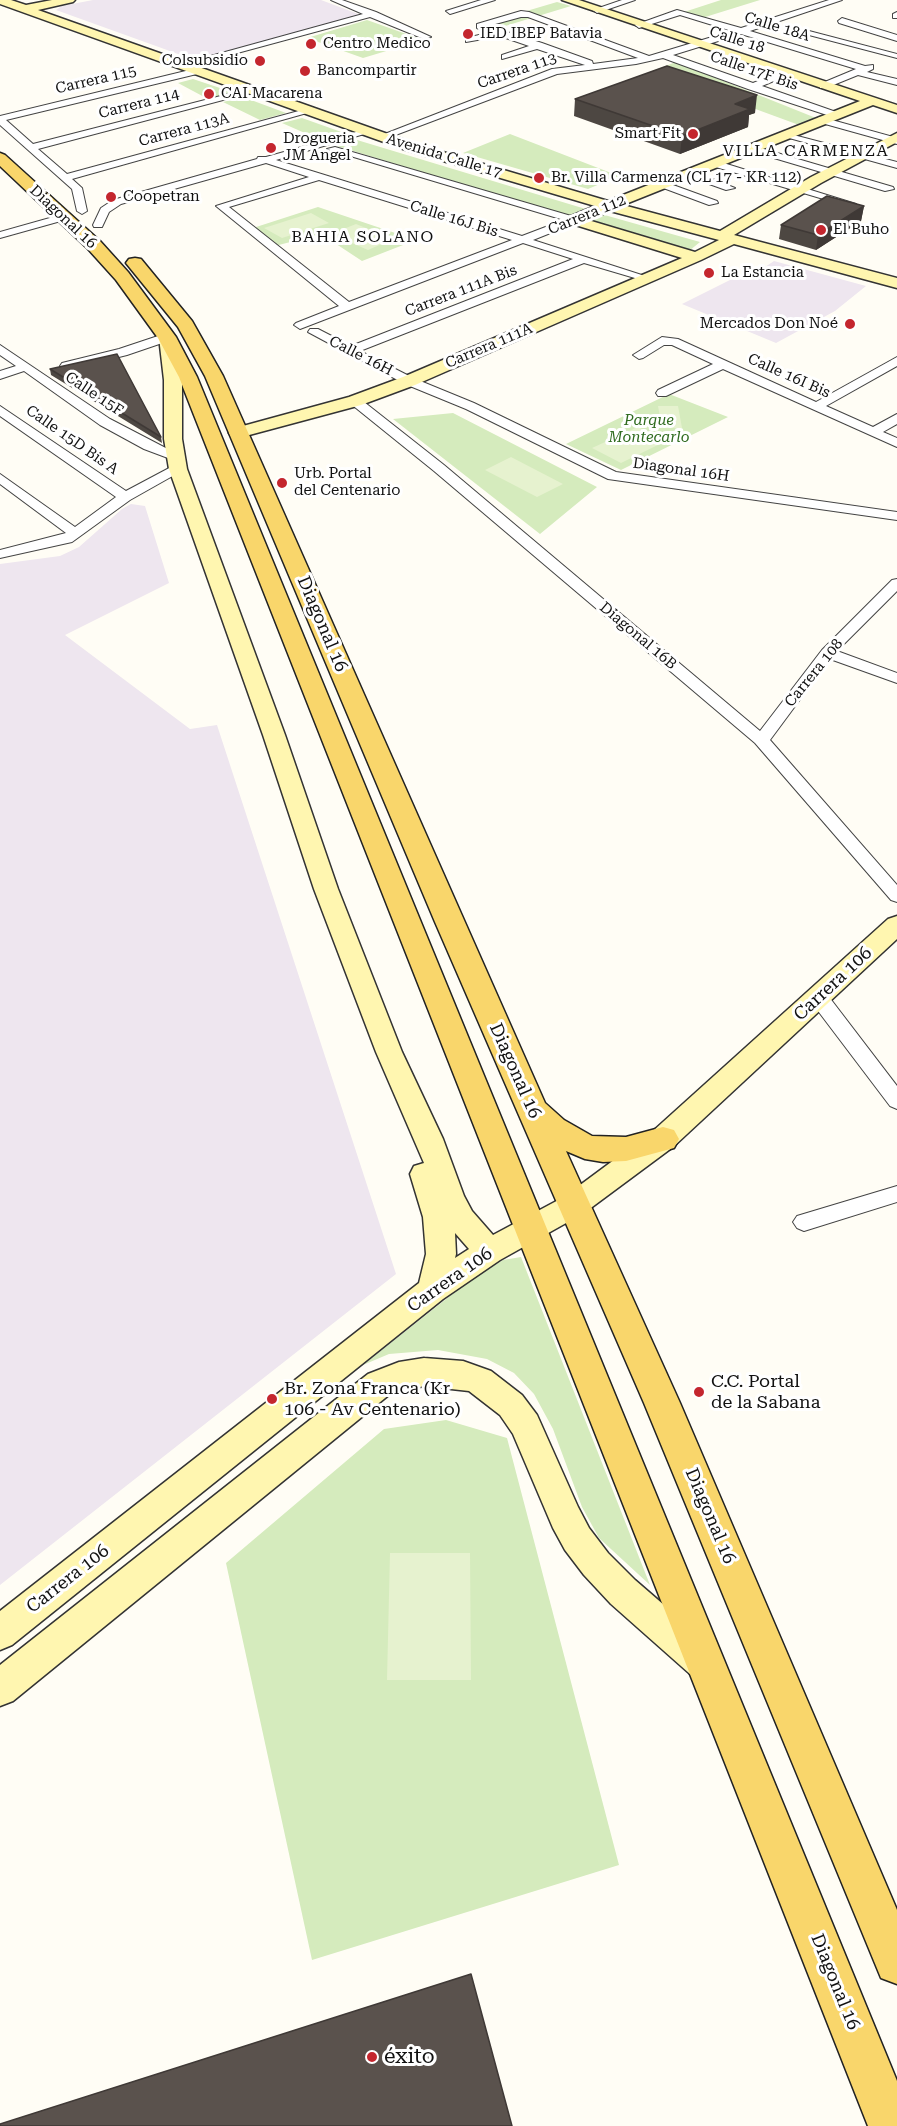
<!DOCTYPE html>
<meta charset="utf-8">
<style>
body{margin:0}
canvas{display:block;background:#fffdf5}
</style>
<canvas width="897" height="2126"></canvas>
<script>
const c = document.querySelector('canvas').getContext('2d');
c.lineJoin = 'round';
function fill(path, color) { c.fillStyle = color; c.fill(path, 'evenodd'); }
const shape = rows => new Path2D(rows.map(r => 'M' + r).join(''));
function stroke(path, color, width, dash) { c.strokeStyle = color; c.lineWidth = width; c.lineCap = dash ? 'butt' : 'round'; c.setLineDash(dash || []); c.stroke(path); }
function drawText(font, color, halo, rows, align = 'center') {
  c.font = font + ' "Roboto Serif",serif'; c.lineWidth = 6; c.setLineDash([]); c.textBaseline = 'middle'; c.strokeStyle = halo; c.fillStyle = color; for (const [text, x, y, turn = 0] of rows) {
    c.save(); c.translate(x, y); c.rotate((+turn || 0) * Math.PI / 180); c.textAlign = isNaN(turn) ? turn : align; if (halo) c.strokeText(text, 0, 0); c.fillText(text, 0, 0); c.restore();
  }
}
fill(shape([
 [93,0,321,0,361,15,202,59,192,59,56,10,62,6],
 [774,261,866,286,835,311,776,343,682,304,752,269,759,271],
 [131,504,145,506,169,583,65,635,190,729,217,725,396,1274,0,1585,0,564,60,556,79,547,122,509]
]), '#eee6ef');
fill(shape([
 [721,0,760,0,702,18,684,12],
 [557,2,571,6,492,30,479,25],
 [367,20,423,40,363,58,307,38],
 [676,62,816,118,799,125,652,71],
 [193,79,232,92,208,99,178,83],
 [243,97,286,113,260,120,223,102],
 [302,118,347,134,323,141,282,123],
 [510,134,619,176,588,189,463,153],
 [357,140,589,210,572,218,337,146],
 [318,207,416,240,362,261,321,234,275,246,253,228],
 [601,214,700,242,689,251,591,222],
 [669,394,728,417,621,470,566,444],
 [453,413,597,487,540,534,393,419],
 [521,1257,650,1585,599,1538,582,1507,553,1429,534,1394,514,1373,487,1359,438,1350,389,1354,363,1365,470,1280,503,1260],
 [446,1420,507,1438,619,1865,312,1960,226,1563,384,1429]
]), '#d5ebbd');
fill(shape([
 [311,213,329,223,282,238,264,228],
 [356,224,393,239,368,250,331,234],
 [658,406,678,406,682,428,662,428],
 [638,427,666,441,621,463,592,448],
 [511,457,563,484,537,497,485,470],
 [390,1553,470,1553,471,1680,387,1680]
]), '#e6f2cf');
const street = shape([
 [331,0,342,0,376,12,431,37,424,39,370,17,182,68,178,65,363,14,331,0],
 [481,0,495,0,450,14,446,11,481,0],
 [622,0,635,0,597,13,593,10,622,0],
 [829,0,842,0,750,31,865,66,873,65,873,69,867,72,897,79,897,85,858,75,826,88,820,88,820,84,856,69,741,34,673,55,753,83,782,71,788,71,788,75,762,86,839,113,839,117,833,117,748,89,663,58,636,64,557,74,385,139,377,137,552,69,585,65,537,49,502,59,502,55,529,46,500,36,466,42,466,38,488,33,477,28,477,24,521,11,529,12,649,56,732,31,680,15,639,28,635,25,677,10,741,28,829,0],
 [521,17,528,17,638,58,593,64,592,61,542,43,488,26,521,17],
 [897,12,897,18,893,18,893,14,897,12],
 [842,18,897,35,897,41,839,23,838,21,842,18],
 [809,31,897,54,897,58,809,35,809,31],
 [198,68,203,71,201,73,6,120,33,144,252,88,257,91,38,149,67,174,306,109,314,111,72,179,82,188,87,211,82,214,77,211,72,189,0,125,0,116,198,68],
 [821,117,897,138,897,144,818,122,818,118,821,117],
 [363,130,371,132,276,160,522,236,564,220,327,149,335,147,578,218,578,222,533,240,651,278,645,281,584,263,360,351,413,378,474,403,616,472,897,512,897,520,608,479,466,409,405,384,308,332,310,329,318,329,351,346,573,259,523,243,300,329,294,325,296,323,339,306,216,206,309,177,266,163,121,204,109,212,102,227,94,227,93,225,101,208,113,200,257,159,258,157,266,157,363,130],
 [319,180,512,240,349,302,229,207,319,180],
 [782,132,897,162,897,168,782,136,782,132],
 [750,145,893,187,894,189,885,191,747,150,745,148,750,145],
 [709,161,717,161,856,204,847,206,709,165,709,161],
 [684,171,692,171,735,188,726,190,684,175,684,171],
 [662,181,717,201,718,203,709,205,658,186,658,182,662,181],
 [64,214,68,215,68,219,0,238,0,232,64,214],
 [167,333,171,334,171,340,127,355,66,370,60,366,62,363,119,349,167,333],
 [662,337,678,339,816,402,897,357,897,366,826,406,873,427,897,414,897,424,883,432,897,438,897,447,723,369,666,396,658,396,656,393,658,390,713,364,672,345,664,345,643,358,639,359,633,355,662,337],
 [0,345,110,419,183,457,176,461,144,449,100,425,24,371,0,379,0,371,16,366,0,355,0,345],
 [355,397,359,398,444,465,760,731,822,650,892,580,897,579,897,591,837,651,897,673,897,683,830,659,770,740,897,885,897,902,891,900,755,743,434,471,351,404,349,401,355,397],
 [0,406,126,491,173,466,183,466,185,469,130,500,72,542,0,558,0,550,66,533,0,484,0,474,75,527,116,497,0,416,0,406],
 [819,991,826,993,897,1086,897,1109,890,1106,812,1003,810,998,812,993,819,991],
 [897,1186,897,1202,804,1231,797,1228,793,1222,797,1216,897,1186]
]);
const secondary = shape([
 [0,0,11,0,26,5,52,0,75,0,73,2,38,10,416,144,608,201,860,101,562,0,579,0,897,105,897,113,873,105,623,205,720,231,811,177,897,133,897,142,821,183,734,235,897,278,897,288,734,244,701,260,415,385,361,405,238,438,232,437,229,433,232,429,349,397,403,377,682,258,569,223,567,220,569,217,595,206,406,150,0,4,0,0],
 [610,211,719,240,695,252,588,220,610,211],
 [167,332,175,337,182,380,182,439,187,469,285,735,338,889,402,1052,443,1139,464,1196,472,1211,493,1235,564,1197,653,1131,888,919,897,916,897,939,673,1147,584,1213,500,1260,443,1299,12,1645,0,1650,0,1611,419,1283,426,1254,423,1217,410,1174,414,1166,424,1163,376,1052,314,889,263,735,169,469,164,439,164,380,159,337,167,332],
 [455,1233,469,1249,455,1258,456,1254,455,1233],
 [424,1358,463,1361,491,1371,522,1395,537,1415,578,1507,589,1528,608,1553,635,1580,716,1650,721,1662,716,1674,703,1680,690,1674,611,1604,584,1575,565,1550,553,1528,513,1434,500,1415,469,1391,424,1386,390,1394,13,1701,0,1706,0,1665,368,1374,399,1362,424,1358]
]);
const primary = shape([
 [0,153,5,155,100,241,128,272,176,337,197,377,897,2081,897,2126,868,2126,179,377,158,338,116,280,88,249,0,166,0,153],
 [135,258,141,259,192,321,223,376,545,1103,564,1120,592,1136,626,1137,663,1127,674,1130,679,1139,674,1148,626,1161,603,1162,585,1159,566,1151,680,1403,897,1910,897,1984,881,1978,644,1403,435,922,205,376,178,327,126,263,129,259,135,258]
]);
stroke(street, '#444', 2);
stroke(secondary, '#333', 3);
stroke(primary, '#222', 3);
fill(street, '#fff');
fill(secondary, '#fff6b0');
fill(primary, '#f9d66b');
fill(shape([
 [575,99,755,113,749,115,748,127,680,154,574,116],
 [864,206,861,221,816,250,779,239,781,225],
 [50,369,161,437,162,443,51,375]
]), '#4d4742');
fill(shape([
 [757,95,755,113,749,115,748,127,680,154,682,136,735,104],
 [864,206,861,221,816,250,818,235]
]), '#3f3936');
const building = shape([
 [667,66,757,95,735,104,750,109,682,136,575,99,667,66],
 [827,196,864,206,818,235,781,225,827,196],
 [117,354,161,437,50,369,117,354],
 [471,1974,512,2126,0,2126,0,2124,471,1974]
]);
fill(building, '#5a524d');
stroke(building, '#3f3936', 1.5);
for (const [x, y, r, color] of [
 [468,34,6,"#c4262e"],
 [311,44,6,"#c4262e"],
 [260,61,6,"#c4262e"],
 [305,71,6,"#c4262e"],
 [209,94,6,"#c4262e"],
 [693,134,6,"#c4262e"],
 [271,148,6,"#c4262e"],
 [539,178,6,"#c4262e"],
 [111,197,6,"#c4262e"],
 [821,230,6,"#c4262e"],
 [709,273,6,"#c4262e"],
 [850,324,6,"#c4262e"],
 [282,483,6,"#c4262e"],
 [699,1392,6,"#c4262e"],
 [272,1399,6,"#c4262e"],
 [372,2057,6,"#c4262e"]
]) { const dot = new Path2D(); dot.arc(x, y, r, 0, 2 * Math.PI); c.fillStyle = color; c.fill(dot); stroke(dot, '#fff', 2); }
drawText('15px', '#111', '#fff', [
 ["Calle 18A",777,27,17],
 ["Calle 18",737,40,18],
 ["Carrera 113",517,71,-19],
 ["Calle 17F Bis",754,71,19],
 ["Carrera 115",96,80,-13],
 ["Carrera 114",139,104,-14],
 ["Carrera 113A",184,130,-15],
 ["Avenida Calle 17",444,156,17],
 ["Carrera 112",587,215,-22],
 ["Diagonal 16",63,217,43],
 ["Calle 16J Bis",454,219,17],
 ["Carrera 111A Bis",461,291,-21],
 ["Carrera 111A",489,346,-23],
 ["Calle 16H",361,356,27],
 ["Calle 16I Bis",789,376,24],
 ["Calle 15F",94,394,34],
 ["Calle 15D Bis A",72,440,35],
 ["Diagonal 16H",681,470,8],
 ["Diagonal 16B",638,636,40],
 ["Carrera 108",814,673,-51]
]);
drawText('15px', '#111', '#fff', [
 ["IED IBEP Batavia",480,34],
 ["Centro Medico",323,44],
 ["Colsubsidio",248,61,"right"],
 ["Bancompartir",317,71],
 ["CAI Macarena",221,94],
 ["Smart Fit",681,134,"right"],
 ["Drogueria",283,139],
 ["JM Angel",283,156],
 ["Br. Villa Carmenza (CL 17 - KR 112)",551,178],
 ["Coopetran",123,197],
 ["El Buho",833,230],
 ["La Estancia",721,273],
 ["Mercados Don Noé",838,324,"right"],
 ["Urb. Portal",294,474],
 ["del Centenario",294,491]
], 'left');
drawText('italic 15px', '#2f6b1f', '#fff', [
 ["Parque",649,421],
 ["Montecarlo",649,438]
]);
c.letterSpacing = '1.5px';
drawText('16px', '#111', '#fff', [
 ["VILLA CARMENZA",806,151],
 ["BAHIA SOLANO",363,237]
]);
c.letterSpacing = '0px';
drawText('18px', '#111', '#fff', [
 ["Diagonal 16",322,624,67],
 ["Carrera 106",833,984,-43],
 ["Diagonal 16",515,1071,66],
 ["Carrera 106",450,1280,-35],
 ["Diagonal 16",710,1516,67],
 ["Carrera 106",68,1579,-38],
 ["Diagonal 16",835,1982,68]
]);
drawText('18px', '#111', '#fff', [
 ["C.C. Portal",711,1382],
 ["de la Sabana",711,1403],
 ["Br. Zona Franca (Kr",284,1389],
 ["106 - Av Centenario)",284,1410]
], 'left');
drawText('21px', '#111', '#fff', [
 ["éxito",384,2057]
], 'left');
</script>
